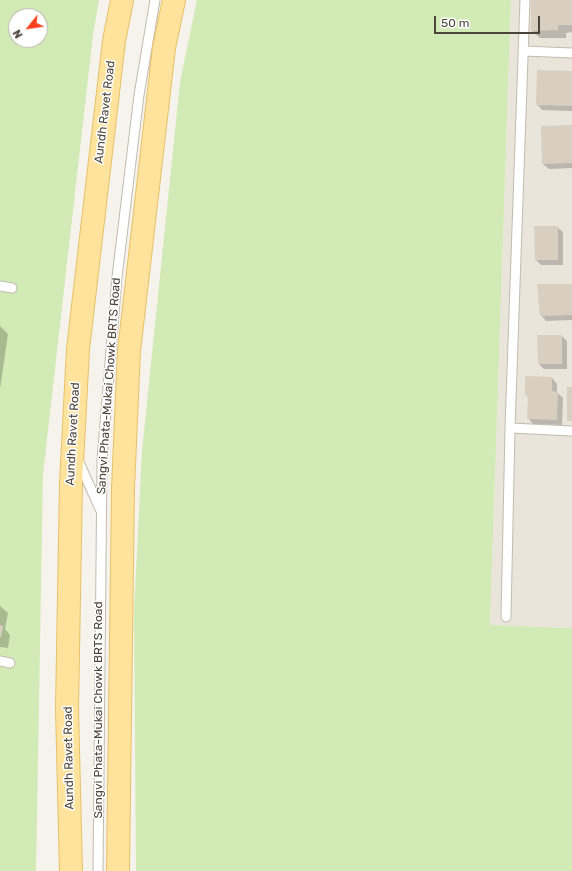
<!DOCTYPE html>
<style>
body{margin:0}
#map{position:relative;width:572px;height:871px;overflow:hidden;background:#f6f3ec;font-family:Rubik,sans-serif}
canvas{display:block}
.north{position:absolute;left:8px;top:8px;width:40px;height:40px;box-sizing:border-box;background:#fff;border:1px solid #b7b4b0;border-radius:50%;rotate:240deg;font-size:11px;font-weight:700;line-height:16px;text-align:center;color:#4b4439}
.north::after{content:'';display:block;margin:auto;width:14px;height:18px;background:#fc3f1d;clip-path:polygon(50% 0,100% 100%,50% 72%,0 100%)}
.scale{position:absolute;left:434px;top:16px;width:106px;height:18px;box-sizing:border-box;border:2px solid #4b4439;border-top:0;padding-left:5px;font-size:12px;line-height:14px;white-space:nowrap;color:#4b4439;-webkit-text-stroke:3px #fff;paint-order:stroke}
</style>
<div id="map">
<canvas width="572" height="871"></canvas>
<div class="north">N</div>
<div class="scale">50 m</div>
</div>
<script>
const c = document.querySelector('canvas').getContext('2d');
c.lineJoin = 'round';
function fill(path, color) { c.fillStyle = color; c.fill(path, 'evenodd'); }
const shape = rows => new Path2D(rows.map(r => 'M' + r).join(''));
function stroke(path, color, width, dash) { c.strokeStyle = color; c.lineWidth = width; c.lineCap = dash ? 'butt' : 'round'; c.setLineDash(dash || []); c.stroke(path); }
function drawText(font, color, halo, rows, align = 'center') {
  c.font = font + ' Rubik,sans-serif'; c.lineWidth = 3; c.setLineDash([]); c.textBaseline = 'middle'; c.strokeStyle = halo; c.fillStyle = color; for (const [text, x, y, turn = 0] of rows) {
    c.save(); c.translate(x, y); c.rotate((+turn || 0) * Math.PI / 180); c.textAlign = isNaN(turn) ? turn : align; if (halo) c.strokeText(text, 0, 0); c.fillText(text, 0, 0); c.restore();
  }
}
fill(shape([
 [511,0,572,0,572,628,490,625]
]), '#eae5da');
fill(shape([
 [0,0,99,0,93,35,43,474,36,871,0,871],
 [16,16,40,16,40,40,16,40],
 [197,0,511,0,490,625,572,628,572,871,136,871,134,611,142,451,180,82]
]), '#d2eab5');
fill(shape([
 [532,0,572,0,572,32,566,33,566,38,540,38,532,31],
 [572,72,572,111,542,110,537,104],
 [572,126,572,168,549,169,543,164],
 [557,227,563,232,563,265,541,265,536,260],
 [572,285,572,320,546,321,541,315],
 [0,326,8,334,0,389],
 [562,336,567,341,567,369,544,369,539,364],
 [552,378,557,384,557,392,563,398,562,425,533,424,528,418,529,398,526,395],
 [0,606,8,613,5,629,10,635,8,648,0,647]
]), '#0003');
fill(shape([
 [531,0,572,0,572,25,558,25,558,30,531,31],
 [537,70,572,71,572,106,536,105],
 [572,125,572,163,542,164,541,126],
 [534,226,558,226,558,260,535,260],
 [537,284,572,284,572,315,540,316],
 [537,335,562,335,562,364,538,364],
 [525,376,552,377,552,391,558,392,557,420,527,419,528,396,525,395],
 [567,387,572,387,572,421,567,421],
 [0,625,3,626,1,637,0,637]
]), '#d8cfc1');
const lane = shape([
 [524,51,572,53],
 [0,286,12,288],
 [510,428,572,431],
 [78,460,100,509],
 [506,617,510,428,525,0],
 [0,661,10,663],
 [98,871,102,460,117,277,139,95,155,0]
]);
const primary = shape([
 [71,871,67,708,71,483,78,349,114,41,122,0],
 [118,871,123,488,129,351,164,48,174,0]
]);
stroke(lane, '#c2bbae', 11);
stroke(primary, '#e6c16a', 24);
stroke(lane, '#fff', 9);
stroke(primary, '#ffe39c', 22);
drawText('12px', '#4b4439', '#fff', [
 ["Aundh Ravet Road",105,112,-83],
 ["Sangvi Phata-Mukai Chowk BRTS Road",109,386,-86],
 ["Aundh Ravet Road",73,434,-87],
 ["Sangvi Phata-Mukai Chowk BRTS Road",99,710,-90],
 ["Aundh Ravet Road",69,758,-91]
]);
</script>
